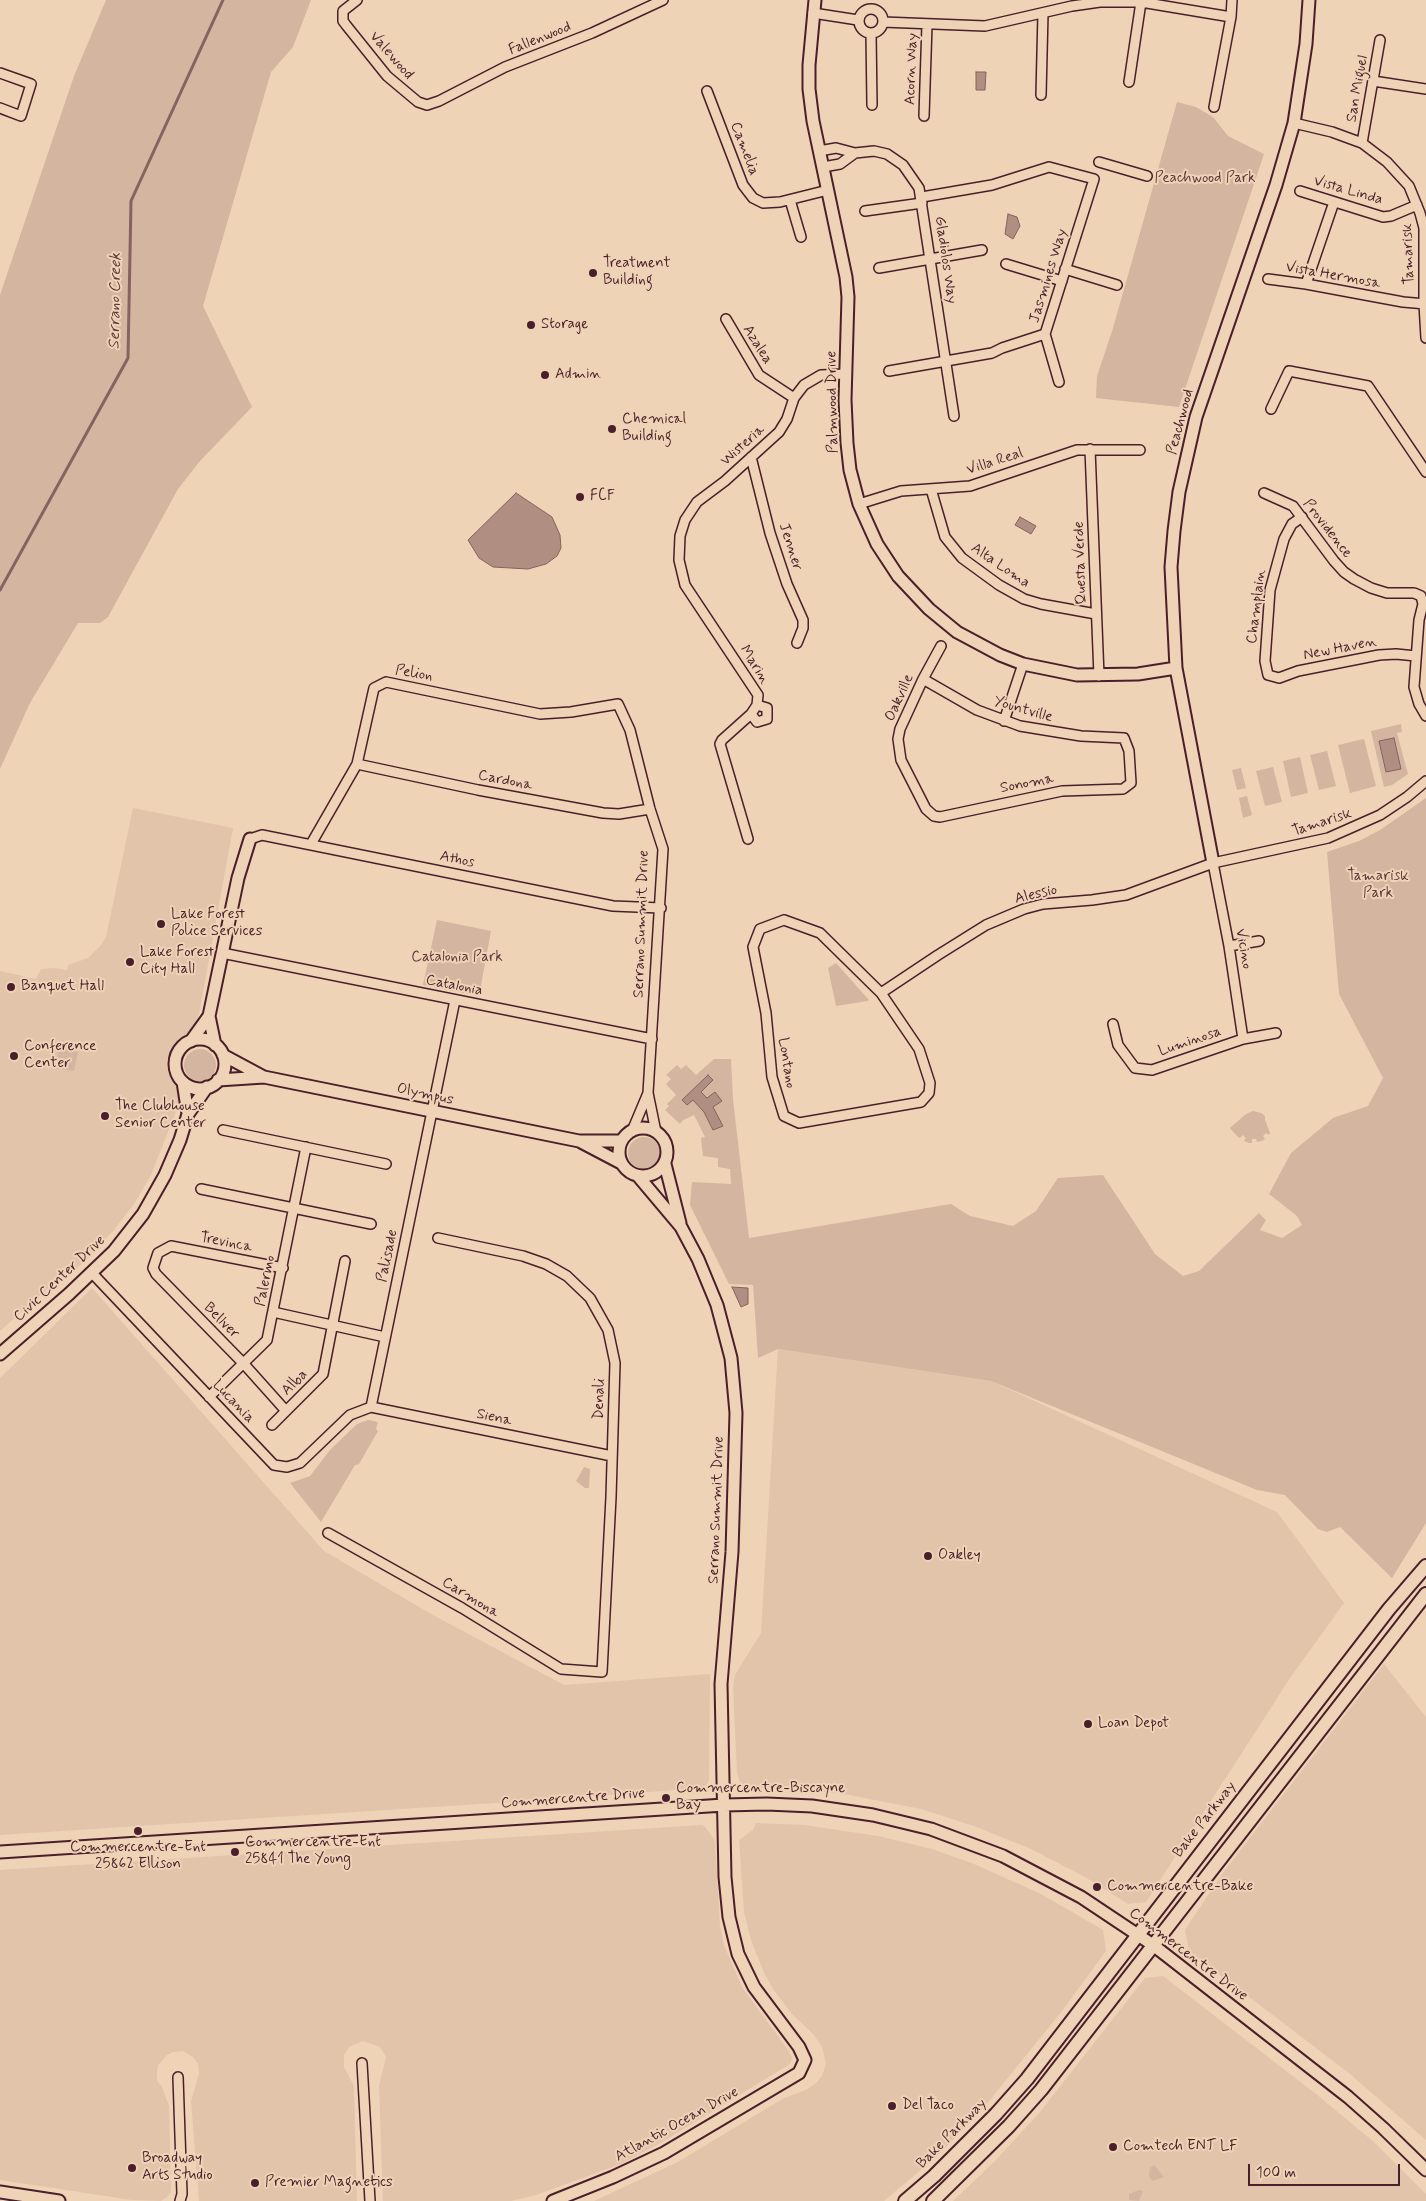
<!DOCTYPE html>
<style>
body{margin:0}
#map{position:relative;width:1426px;height:2201px;overflow:hidden;background:#efd3b6;font-family:Mynerve,sans-serif}
canvas{display:block}
.scale{position:absolute;left:1248px;top:2164px;width:152px;height:22px;box-sizing:border-box;border:2px solid #4a1f2b;border-top:0;padding-left:6px;font-size:15px;line-height:18px;white-space:nowrap;color:#4a1f2b;-webkit-text-stroke:4px #efd3b6;paint-order:stroke}
</style>
<div id="map">
<canvas width="1426" height="2201"></canvas>
<div class="scale">100 m</div>
</div>
<script>
const c = document.querySelector('canvas').getContext('2d');
c.lineJoin = 'round';
function fill(path, color) { c.fillStyle = color; c.fill(path, 'evenodd'); }
const shape = rows => new Path2D(rows.map(r => 'M' + r).join(''));
function stroke(path, color, width, dash) { c.strokeStyle = color; c.lineWidth = width; c.lineCap = dash ? 'butt' : 'round'; c.setLineDash(dash || []); c.stroke(path); }
function drawText(font, color, halo, rows, align = 'center') {
  c.font = font + ' Mynerve,sans-serif'; c.lineWidth = 4; c.setLineDash([]); c.textBaseline = 'middle'; c.strokeStyle = halo; c.fillStyle = color; for (const [text, x, y, turn = 0] of rows) {
    c.save(); c.translate(x, y); c.rotate((+turn || 0) * Math.PI / 180); c.textAlign = isNaN(turn) ? turn : align; if (halo) c.strokeText(text, 0, 0); c.fillText(text, 0, 0); c.restore();
  }
}
fill(shape([
 [133,808,233,828,199,1014,196,1023,191,1029,172,1048,169,1065,170,1074,179,1094,179,1104,151,1175,134,1204,113,1231,83,1263,70,1274,68,1271,0,1331,0,971,36,979,41,969,55,968,67,970,68,965,88,958,102,944,106,937],
 [92,1288,324,1551,431,1614,564,1685,710,1674,709,1780,707,1785,700,1788,572,1798,0,1835,0,1378],
 [778,1349,991,1381,1277,1512,1344,1603,1290,1678,1146,1902,1128,1904,1085,1877,1031,1849,974,1826,921,1809,839,1793,749,1787,740,1782,737,1773,733,1686,735,1675,761,1633],
 [1384,1664,1426,1717,1426,2140,1350,2074,1189,1951,1185,1930,1222,1874],
 [756,1823,804,1825,878,1836,932,1849,974,1864,1041,1894,1103,1930,1106,1951,1062,2011,981,2111,935,2158,884,2201,594,2201,676,2163,784,2098,806,2090,816,2083,822,2076,826,2064,822,2047,814,2035,792,2014,773,1989,765,1975,751,1940,744,1912,739,1840,753,1830],
 [702,1825,706,1828,715,1841,720,1926,724,1945,742,1987,789,2051,792,2058,790,2064,662,2142,618,2165,536,2195,511,2201,383,2201,379,2086,386,2057,380,2047,363,2041,349,2047,344,2055,344,2067,354,2086,357,2201,199,2201,191,2101,199,2074,198,2064,194,2058,183,2051,173,2052,167,2055,158,2065,157,2072,157,2081,162,2087,169,2106,171,2192,167,2197,161,2201,132,2200,0,2180,0,1870],
 [1163,1976,1316,2094,1375,2143,1426,2194,1426,2201,953,2201,995,2161,1040,2112,1145,1978]
]), '#e1c4aa');
fill(shape([
 [106,0,311,0,293,47,271,72,203,306,252,407,200,461,178,489,108,617,100,623,78,623,30,703,0,769,0,295,74,76],
 [1177,102,1196,107,1213,117,1228,136,1264,154,1179,407,1096,398,1097,376,1113,328],
 [1401,724,1402,732,1397,733,1408,774,1392,785,1384,787,1371,731],
 [1364,739,1376,786,1350,793,1338,745],
 [1327,751,1336,786,1319,790,1310,755],
 [1300,757,1308,793,1291,797,1283,761],
 [1273,767,1282,802,1265,806,1256,771],
 [1241,768,1246,788,1237,790,1232,770],
 [1247,796,1252,815,1243,818,1239,798],
 [1426,798,1426,1523,1392,1578,1340,1527,1327,1532,1318,1529,1285,1495,1257,1490,991,1381,778,1349,758,1358,753,1285,729,1284,690,1205,692,1182,731,1184,730,1169,718,1167,718,1158,703,1156,701,1138,705,1137,694,1115,683,1120,680,1124,665,1110,669,1106,667,1104,676,1095,666,1084,671,1079,666,1075,677,1065,681,1069,686,1065,696,1075,714,1059,731,1059,733,1099,749,1238,951,1204,970,1216,1013,1226,1036,1211,1058,1178,1103,1175,1155,1254,1183,1276,1199,1271,1259,1213,1266,1220,1260,1230,1282,1238,1302,1225,1297,1216,1269,1194,1291,1153,1333,1118,1368,1106,1383,1078,1339,994,1327,852,1359,841,1380,830],
 [437,920,491,931,479,996,423,985],
 [836,963,869,1000,868,1001,836,1006,828,968],
 [59,1048,78,1052,74,1071,55,1068],
 '184 1065a16 16 0 1 1 32 0a16 16 0 1 1-32 0Z',
 [1253,1111,1261,1113,1265,1116,1265,1120,1270,1133,1269,1135,1266,1133,1263,1136,1265,1139,1262,1141,1257,1142,1256,1139,1252,1139,1252,1143,1249,1143,1244,1141,1246,1138,1243,1135,1240,1138,1237,1136,1230,1128,1246,1114],
 '628 1153a16 16 0 1 1 32 0a16 16 0 1 1-32 0Z',
 [368,1420,378,1422,376,1429,378,1431,359,1464,355,1465,321,1522,290,1483,310,1476,330,1450,357,1424],
 [584,1467,590,1469,589,1488,585,1488,576,1481],
 [1154,2165,1164,2177,1152,2181,1149,2176,1150,2168],
 [1139,2190,1143,2191,1139,2201,1129,2200,1129,2194]
]), '#d4b5a0');
const water = shape([
 [976,72,986,72,985,90,976,90,976,72],
 [1008,214,1017,217,1020,226,1013,239,1005,234,1008,214],
 [516,493,552,517,560,535,561,548,557,556,546,564,528,569,493,567,479,558,468,540,516,493],
 [1020,517,1036,526,1031,534,1015,525,1020,517],
 [1394,738,1401,769,1386,772,1379,741,1394,738],
 [708,1075,713,1080,701,1092,707,1098,715,1092,722,1101,713,1107,723,1126,713,1130,704,1112,693,1100,687,1105,682,1100,708,1075],
 [732,1287,748,1288,748,1304,741,1307,732,1287]
]);
fill(water, '#b08e81');
stroke(water, '#87625f', 1);
stroke(shape([
 [0,590,128,358,131,201,223,0]
]), '#87625f', 3);
const minor = shape([
 [357,0,343,11,343,21,346,25,387,76,418,102,427,105,439,101,505,67,592,33,663,0],
 '859 21a12 12 0 1 1 24 0a12 12 0 1 1-24 0Z',
 [813,13,858,20],
 [883,22,985,26,1072,6,1100,2,1141,2,1231,17],
 [871,33,872,105],
 [0,73,31,84,21,116,0,108],
 [1373,81,1426,89],
 [1129,82,1141,2],
 [707,91,743,185,753,198,763,203,780,202,828,190],
 [1041,95,1043,13],
 [1214,107,1231,17,1232,0],
 [924,116,927,24],
 [1294,123,1332,132,1362,143,1387,162,1409,186,1420,213,1424,228,1424,304,1426,338],
 [1362,143,1380,40],
 [819,151,836,148,855,153,874,151,887,154,903,165,919,188,954,416],
 [1099,162,1147,176],
 [823,167,840,164,855,153],
 [1300,191,1383,217,1391,216,1417,205],
 [922,197,992,185,1049,167,1094,179,1045,334,1059,382],
 [790,200,801,237],
 [865,211,922,203],
 [1006,264,1062,281],
 [879,268,982,250],
 [1065,269,1117,285],
 [1268,279,1306,284,1403,302,1426,304],
 [1306,284,1334,202],
 [726,319,759,375,794,398],
 [889,371,992,353,1002,348,1045,334],
 [1271,409,1289,371,1368,386,1426,472],
 [1090,449,1099,676],
 [751,457,770,533,787,584,803,620,803,628,797,643],
 [931,489,945,537,962,558,999,585,1024,599,1041,604,1096,614],
 [1264,493,1293,506,1334,561,1344,572,1354,579,1371,588,1387,593,1414,593,1421,596,1423,604,1419,620,1414,687,1419,704,1426,716],
 [859,504,901,491,970,486,1077,450,1140,450],
 [1302,517,1292,524,1284,539,1270,590,1265,661,1268,675,1279,678,1298,671,1379,655,1396,654,1416,656],
 [923,679,977,710,1020,726,1081,736,1124,738,1129,751,1131,783,1123,789,1062,791,940,817,934,816,926,809,901,760,898,739,900,729,923,679,941,646],
 [751,714,757,722,767,719,767,708,757,705],
 [1004,721,1023,664],
 [357,764,478,790,603,813,619,814,650,809],
 [250,839,262,835,613,906,661,908],
 [748,839,720,744,722,740,751,714,757,705,758,695,685,585,679,560,680,536,685,520,697,502,725,481,779,432,787,419,794,398,804,385,821,375,846,374],
 [311,844,357,764,374,688,386,682,540,714,571,712,618,704,630,730,650,809,663,849,648,1093,656,1132],
 [1213,863,1229,946,1243,1039],
 [784,920,820,933,881,993,919,1049,930,1083,929,1093,921,1102,799,1123,784,1116,772,1077,766,1013,753,947,760,929,784,920],
 [1229,946,1259,941],
 [222,953,652,1039],
 [881,993,938,955,986,925,1024,909,1043,904,1092,900,1126,895,1213,863,1328,838,1380,815,1407,797,1426,781],
 [1113,1024,1118,1045,1135,1068,1152,1070,1243,1039,1276,1033],
 [223,1130,386,1164],
 [632,1131,648,1093],
 [201,1189,371,1224],
 [283,1268,171,1246,158,1253,153,1268,156,1274,244,1364,286,1411],
 [92,1273,274,1465,287,1467,300,1463,350,1415,371,1407],
 [273,1312,385,1337],
 [209,1397,267,1340,306,1147],
 [371,1407,455,1000],
 [371,1407,612,1456],
 [272,1425,323,1374,345,1261],
 [328,1533,462,1608,561,1669,602,1672,611,1497,615,1363,608,1330,590,1298,567,1276,546,1264,523,1256,438,1238],
 [362,2063,370,2201],
 [178,2077,182,2194,180,2201]
]);
const tertiary = shape([
 [815,0,809,65,809,89,813,121,846,277,848,297,845,400,847,443,850,470,859,504,877,544,898,576,929,609,957,632,1000,655,1023,664,1077,675,1138,674,1176,668],
 [1213,863,1176,668,1171,567,1174,531,1179,492,1196,417,1276,185,1294,123,1306,44,1309,0],
 '175 1064a25 25 0 1 1 50 0a25 25 0 1 1-50 0Z',
 [191,1041,209,1016],
 [215,1045,209,1016,238,878,250,839],
 [223,1055,264,1077],
 [218,1080,264,1077,579,1141,621,1141],
 [183,1082,188,1114],
 '619 1152a24 24 0 1 1 48 0a24 24 0 1 1-48 0Z',
 [581,1142,621,1163],
 [665,1164,680,1223],
 [0,1354,69,1294,114,1251,143,1214,165,1175,180,1140,188,1114,207,1087],
 [0,1852,724,1805,767,1804,812,1806,873,1815,931,1829,1003,1856,1081,1897,1153,1945,1348,2097,1383,2128,1426,2170],
 [0,2192,59,2201],
 [553,2201,613,2177,664,2153,799,2073,805,2060,799,2047,754,1987,738,1954,729,1917,725,1877,721,1684,732,1552,736,1413,731,1358,717,1305,698,1259,681,1227,638,1176]
]);
const secondary = shape([
 [905,2201,934,2176,996,2114,1027,2079,1389,1609,1426,1566],
 [933,2201,1009,2126,1041,2090,1426,1594]
]);
stroke(minor, '#4a1f2b', 12);
stroke(tertiary, '#4a1f2b', 15);
stroke(secondary, '#4a1f2b', 16);
stroke(minor, '#efd3b6', 9);
stroke(tertiary, '#efd3b6', 11);
stroke(secondary, '#efd3b6', 12);
for (const [x, y, r, color] of [
 [593,273,5,"#4a1f2b"],
 [531,325,5,"#4a1f2b"],
 [545,375,5,"#4a1f2b"],
 [612,429,5,"#4a1f2b"],
 [580,497,5,"#4a1f2b"],
 [161,924,5,"#4a1f2b"],
 [130,962,5,"#4a1f2b"],
 [11,987,5,"#4a1f2b"],
 [14,1056,5,"#4a1f2b"],
 [105,1116,5,"#4a1f2b"],
 [928,1556,5,"#4a1f2b"],
 [1088,1724,5,"#4a1f2b"],
 [666,1798,5,"#4a1f2b"],
 [138,1831,5,"#4a1f2b"],
 [235,1852,5,"#4a1f2b"],
 [1097,1887,5,"#4a1f2b"],
 [892,2106,5,"#4a1f2b"],
 [1113,2147,5,"#4a1f2b"],
 [132,2168,5,"#4a1f2b"],
 [255,2183,5,"#4a1f2b"]
]) { const dot = new Path2D(); dot.arc(x, y, r, 0, 2 * Math.PI); c.fillStyle = color; c.fill(dot); stroke(dot, '#efd3b6', 2); }
drawText('15px', '#4a1f2b', '#efd3b6', [
 ["Fallenwood",540,39,-22],
 ["Valewood",391,56,49],
 ["Acorn Way",912,69,-88],
 ["San Miguel",1358,89,-80],
 ["Camelia",744,149,69],
 ["Vista Linda",1348,191,16],
 ["Tamarisk",1409,254,-92],
 ["Gladiolos Way",945,260,82],
 ["Jasmines Way",1049,276,-73],
 ["Vista Hermosa",1333,276,10],
 ["Azalea",757,345,58],
 ["Palmwood Drive",833,402,-91],
 ["Peachwood",1181,422,-75],
 ["Wisteria",743,446,-42],
 ["Villa Real",995,462,-18],
 ["Providence",1327,529,52],
 ["Jenner",790,547,72],
 ["Questa Verde",1081,563,-92],
 ["Alta Loma",1000,566,34],
 ["Champlain",1257,607,-83],
 ["New Haven",1340,649,-11],
 ["Marin",754,665,58],
 ["Pelion",414,674,10],
 ["Oakville",900,698,-66],
 ["Yountville",1023,710,16],
 ["Cardona",505,781,11],
 ["Sonoma",1027,784,-11],
 ["Tamarisk",1322,823,-18],
 ["Athos",457,860,12],
 ["Alessio",1036,895,-13],
 ["Serrano Summit Drive",642,924,-88],
 ["Vicino",1243,949,80],
 ["Catalonia",454,986,11],
 ["Luminosa",1190,1042,-19],
 ["Lontano",786,1063,81],
 ["Olympus",425,1095,12],
 ["Trevinca",226,1243,11],
 ["Palisade",388,1256,-78],
 ["Civic Center Drive",60,1279,-43],
 ["Palermo",266,1281,-78],
 ["Bellver",221,1321,45],
 ["Alba",295,1383,-45],
 ["Denali",600,1399,-88],
 ["Lucania",233,1402,46],
 ["Siena",494,1418,12],
 ["Serrano Summit Drive",717,1510,-88],
 ["Carmona",470,1598,31],
 ["Commercentre Drive",573,1799,-4],
 ["Bake Parkway",1205,1820,-52],
 ["Commercentre Drive",1188,1955,37],
 ["Atlantic Ocean Drive",677,2125,-29],
 ["Bake Parkway",952,2134,-45]
]);
drawText('15px', '#5f363d', '#efd3b6', [
 ["Peachwood Park",1205,179],
 ["Tamarisk",1378,877],
 ["Park",1378,894],
 ["Catalonia Park",457,958]
]);
drawText('15px', '#4a1f2b', '#efd3b6', [
 ["Treatment",603,264],
 ["Building",603,281],
 ["Storage",541,325],
 ["Admin",555,375],
 ["Chemical",622,420],
 ["Building",622,437],
 ["FCF",590,497],
 ["Lake Forest",171,915],
 ["Police Services",171,932],
 ["Lake Forest",140,953],
 ["City Hall",140,970],
 ["Banquet Hall",21,987],
 ["Conference",24,1047],
 ["Center",24,1064],
 ["The Clubhouse",115,1107],
 ["Senior Center",115,1124],
 ["Oakley",938,1556],
 ["Loan Depot",1098,1724],
 ["Commercentre-Biscayne",676,1789],
 ["Bay",676,1806],
 ["Commercentre-Ent",245,1843],
 ["25841 The Young",245,1860],
 ["Commercentre-Ent",138,1848,"center"],
 ["25862 Ellison",138,1865,"center"],
 ["Commercentre-Bake",1107,1887],
 ["Del Taco",902,2106],
 ["Comtech ENT LF",1123,2147],
 ["Broadway",142,2159],
 ["Arts Studio",142,2176],
 ["Premier Magnetics",265,2183]
], 'left');
drawText('italic 16px', '#643b40', '#efd3b6', [
 ["Serrano Creek",116,301,-89]
]);
</script>
